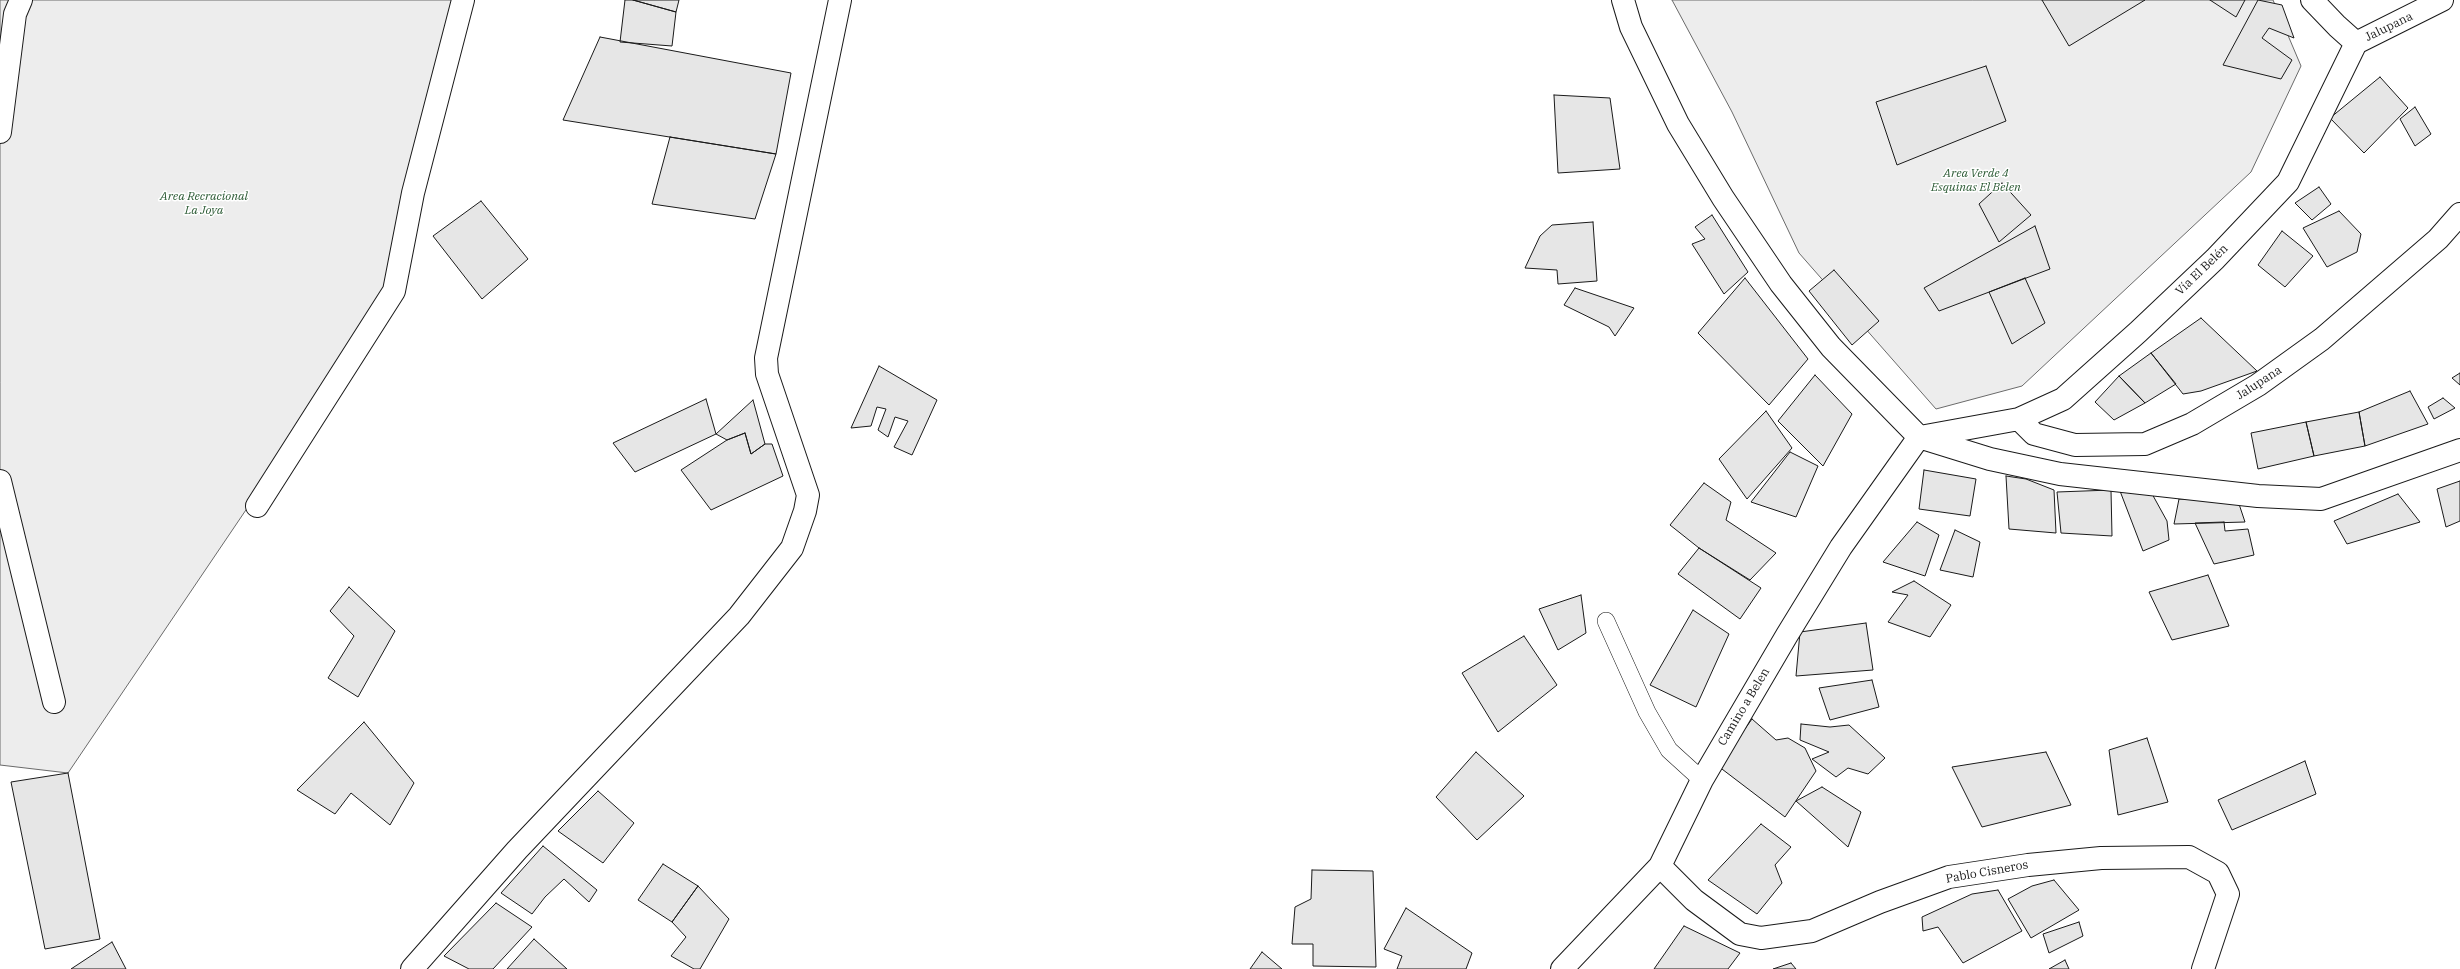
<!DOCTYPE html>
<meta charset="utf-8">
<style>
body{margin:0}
canvas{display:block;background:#fff}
</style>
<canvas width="2460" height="969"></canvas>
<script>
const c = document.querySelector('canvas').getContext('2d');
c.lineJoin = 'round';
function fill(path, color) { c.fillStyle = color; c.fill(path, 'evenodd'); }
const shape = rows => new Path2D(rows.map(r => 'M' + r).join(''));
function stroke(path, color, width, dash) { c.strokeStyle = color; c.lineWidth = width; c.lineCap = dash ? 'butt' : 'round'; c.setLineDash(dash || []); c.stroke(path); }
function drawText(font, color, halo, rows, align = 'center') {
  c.font = font + ' "IBM Plex Serif",serif'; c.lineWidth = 3; c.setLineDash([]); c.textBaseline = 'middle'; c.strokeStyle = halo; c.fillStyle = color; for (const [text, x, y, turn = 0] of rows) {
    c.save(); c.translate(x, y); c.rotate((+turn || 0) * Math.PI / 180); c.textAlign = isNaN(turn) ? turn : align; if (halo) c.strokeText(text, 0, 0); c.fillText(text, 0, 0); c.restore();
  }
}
const built = shape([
 [0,0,459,0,394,291,68,773,0,765,0,0],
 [1672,0,2273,0,2301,66,2251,172,2022,386,1936,409,1799,253,1732,112,1672,0]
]);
fill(built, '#ededed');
stroke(built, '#6a6a6a', 1);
const building = shape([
 [625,0,633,0,676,12,672,46,620,42,625,0],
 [633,0,679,0,676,12,633,0],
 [2042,0,2145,0,2069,46,2042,0],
 [2210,0,2245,0,2236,17,2210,0],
 [2258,0,2282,5,2294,38,2269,28,2262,38,2292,60,2281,79,2223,65,2258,0],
 [600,37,791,73,776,154,563,120,600,37],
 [1986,66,2006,121,1897,165,1876,102,1986,66],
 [2380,77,2408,108,2364,153,2330,118,2380,77],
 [1554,95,1610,98,1620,169,1558,173,1554,95],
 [2415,107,2431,134,2415,146,2400,119,2415,107],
 [670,137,776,154,755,219,652,204,670,137],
 [2002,183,2031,215,1999,242,1979,204,2002,183],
 [2319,187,2331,204,2312,220,2295,203,2319,187],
 [481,201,528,259,482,299,433,236,481,201],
 [2339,211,2361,234,2357,252,2327,267,2303,228,2339,211],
 [1712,215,1748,272,1724,294,1692,244,1705,239,1695,227,1712,215],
 [1593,222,1597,281,1558,284,1557,270,1525,268,1540,236,1552,225,1593,222],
 [2035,226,2050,269,1939,311,1924,288,2035,226],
 [2282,231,2313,256,2285,287,2258,265,2282,231],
 [1834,270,1879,321,1852,345,1809,291,1834,270],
 [1745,278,1808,359,1769,405,1698,333,1745,278],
 [2025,278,2045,323,2012,344,1989,292,2025,278],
 [1575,288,1634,308,1615,336,1609,327,1564,305,1575,288],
 [2201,318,2257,371,2201,391,2183,394,2151,353,2201,318],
 [2151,353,2176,384,2145,403,2119,376,2151,353],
 [879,366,937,400,912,455,894,447,908,421,895,417,888,437,878,430,886,409,877,407,871,426,851,428,879,366],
 [2460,373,2460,385,2452,378,2460,373],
 [1815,375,1852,414,1823,466,1778,421,1815,375],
 [2119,376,2145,403,2114,420,2095,402,2119,376],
 [2410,391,2428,424,2365,446,2359,412,2410,391],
 [2443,398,2455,408,2434,419,2428,407,2443,398],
 [706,399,716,434,635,472,613,443,706,399],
 [753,400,765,444,751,454,745,433,727,440,716,434,753,400],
 [1766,411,1792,448,1747,499,1719,459,1766,411],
 [2359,412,2365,446,2314,456,2306,422,2359,412],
 [2306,422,2314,456,2258,469,2251,433,2306,422],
 [745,433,751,454,765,444,772,444,783,476,711,510,681,470,727,440,745,433],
 [1790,452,1818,466,1796,517,1751,502,1790,452],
 [1924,470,1976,479,1970,516,1919,509,1924,470],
 [2006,476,2026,479,2054,490,2056,533,2009,529,2006,476],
 [2460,481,2460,521,2446,527,2437,489,2460,481],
 [1704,483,1731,502,1726,520,1776,553,1750,580,1699,548,1670,525,1704,483],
 [2111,490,2112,536,2061,533,2057,492,2111,490],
 [2120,491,2151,492,2167,521,2169,540,2143,551,2120,491],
 [2398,494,2420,522,2347,544,2334,521,2398,494],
 [2237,498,2245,522,2174,524,2179,499,2237,498],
 [1917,522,1939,535,1925,576,1883,562,1917,522],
 [2224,522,2225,531,2248,529,2254,555,2214,564,2195,523,2224,522],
 [1955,530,1980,542,1973,577,1940,570,1955,530],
 [1699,548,1761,588,1740,619,1678,574,1699,548],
 [2208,575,2229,626,2172,640,2149,592,2208,575],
 [1914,581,1951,605,1930,637,1888,622,1908,595,1892,592,1914,581],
 [349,587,395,631,358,697,328,678,354,636,330,611,349,587],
 [1581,595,1586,633,1558,650,1539,609,1581,595],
 [1693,610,1729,634,1696,707,1650,685,1693,610],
 [1866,623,1873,670,1796,676,1800,632,1866,623],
 [1524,636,1557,685,1498,732,1462,673,1524,636],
 [1872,680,1879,707,1830,720,1819,688,1872,680],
 [1752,719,1776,740,1788,738,1805,748,1816,771,1785,817,1718,766,1752,719],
 [364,722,414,783,390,825,351,793,335,814,297,790,364,722],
 [1801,724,1830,727,1849,725,1885,758,1868,774,1848,768,1836,777,1812,759,1829,752,1800,740,1801,724],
 [2147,738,2168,802,2118,815,2109,750,2147,738],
 [1476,752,1524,796,1477,840,1436,797,1476,752],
 [2046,752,2071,805,1982,827,1952,767,2046,752],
 [2305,761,2316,794,2232,830,2218,800,2305,761],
 [68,773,100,939,45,949,11,782,68,773],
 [1822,787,1861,812,1848,847,1796,801,1822,787],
 [598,791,634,823,603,863,558,831,598,791],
 [1761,824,1791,847,1775,865,1782,883,1757,914,1708,880,1761,824],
 [543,846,597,890,589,902,564,879,545,897,532,914,501,893,543,846],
 [663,864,698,886,672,922,638,900,663,864],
 [1312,870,1373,871,1376,967,1313,966,1313,944,1292,944,1295,907,1311,899,1312,870],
 [2054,880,2079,910,2031,938,2008,899,2032,886,2054,880],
 [698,886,729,919,700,969,694,969,671,956,686,937,672,922,698,886],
 [1998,890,2022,931,1963,963,1938,927,1923,931,1922,917,1972,894,1998,890],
 [496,903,532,927,493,969,469,969,444,956,496,903],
 [1406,908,1472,953,1466,969,1397,969,1402,956,1384,949,1406,908],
 [2079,922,2083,936,2049,953,2043,934,2079,922],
 [1684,926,1740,953,1728,969,1654,969,1684,926],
 [534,939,567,969,507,969,534,939],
 [112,942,126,969,71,969,112,942],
 [1262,952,1282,969,1250,969,1262,952],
 [2065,960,2069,969,2049,969,2065,960],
 [1791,963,1796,969,1773,969,1791,963]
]);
fill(building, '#e6e6e6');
stroke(building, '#1a1a1a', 1);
const lane = shape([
 [1606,621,1647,712,1669,750,1702,780]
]);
const street = shape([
 [1623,0,1631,27,1678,124,1723,198,1781,284,1831,347,1919,437,1990,459,2060,474,2258,496,2321,499,2460,450],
 [2356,43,2442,0],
 [0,132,15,14,21,0],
 [2019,419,2034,434,2075,445,2145,444,2192,424,2258,385,2322,339,2438,239,2460,214],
 [1920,437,2019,419,2063,399,2138,332,2215,259,2288,182,2356,43,2337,26,2312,0],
 [0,481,54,702],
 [257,506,394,291,413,193,463,0],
 [1660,866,1694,900,1740,934,1761,938,1812,931,1880,902,1949,877,2028,865,2101,858,2189,857,2218,873,2228,894,2203,969],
 [412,969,517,850,739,616,792,548,805,511,808,495,767,374,766,358,840,0],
 [1562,969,1660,866,1702,780,1787,635,1841,547,1919,437]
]);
stroke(lane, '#1a1a1a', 18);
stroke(street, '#1a1a1a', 24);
stroke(lane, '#fff', 17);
stroke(street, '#fff', 22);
drawText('12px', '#1a1a1a', '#fff', [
 ["Jalupana",2389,27,-26],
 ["Vía El Belén",2202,270,-44],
 ["Jalupana",2259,383,-33],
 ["Camino a Belen",1744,707,-59],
 ["Pablo Cisneros",1987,872,-10]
]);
drawText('italic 12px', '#2b5a34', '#fff', [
 ["Area Verde 4",1976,174],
 ["Esquinas El Belen",1976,188],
 ["Area Recracional",204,197],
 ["La Joya",204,211]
]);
</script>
